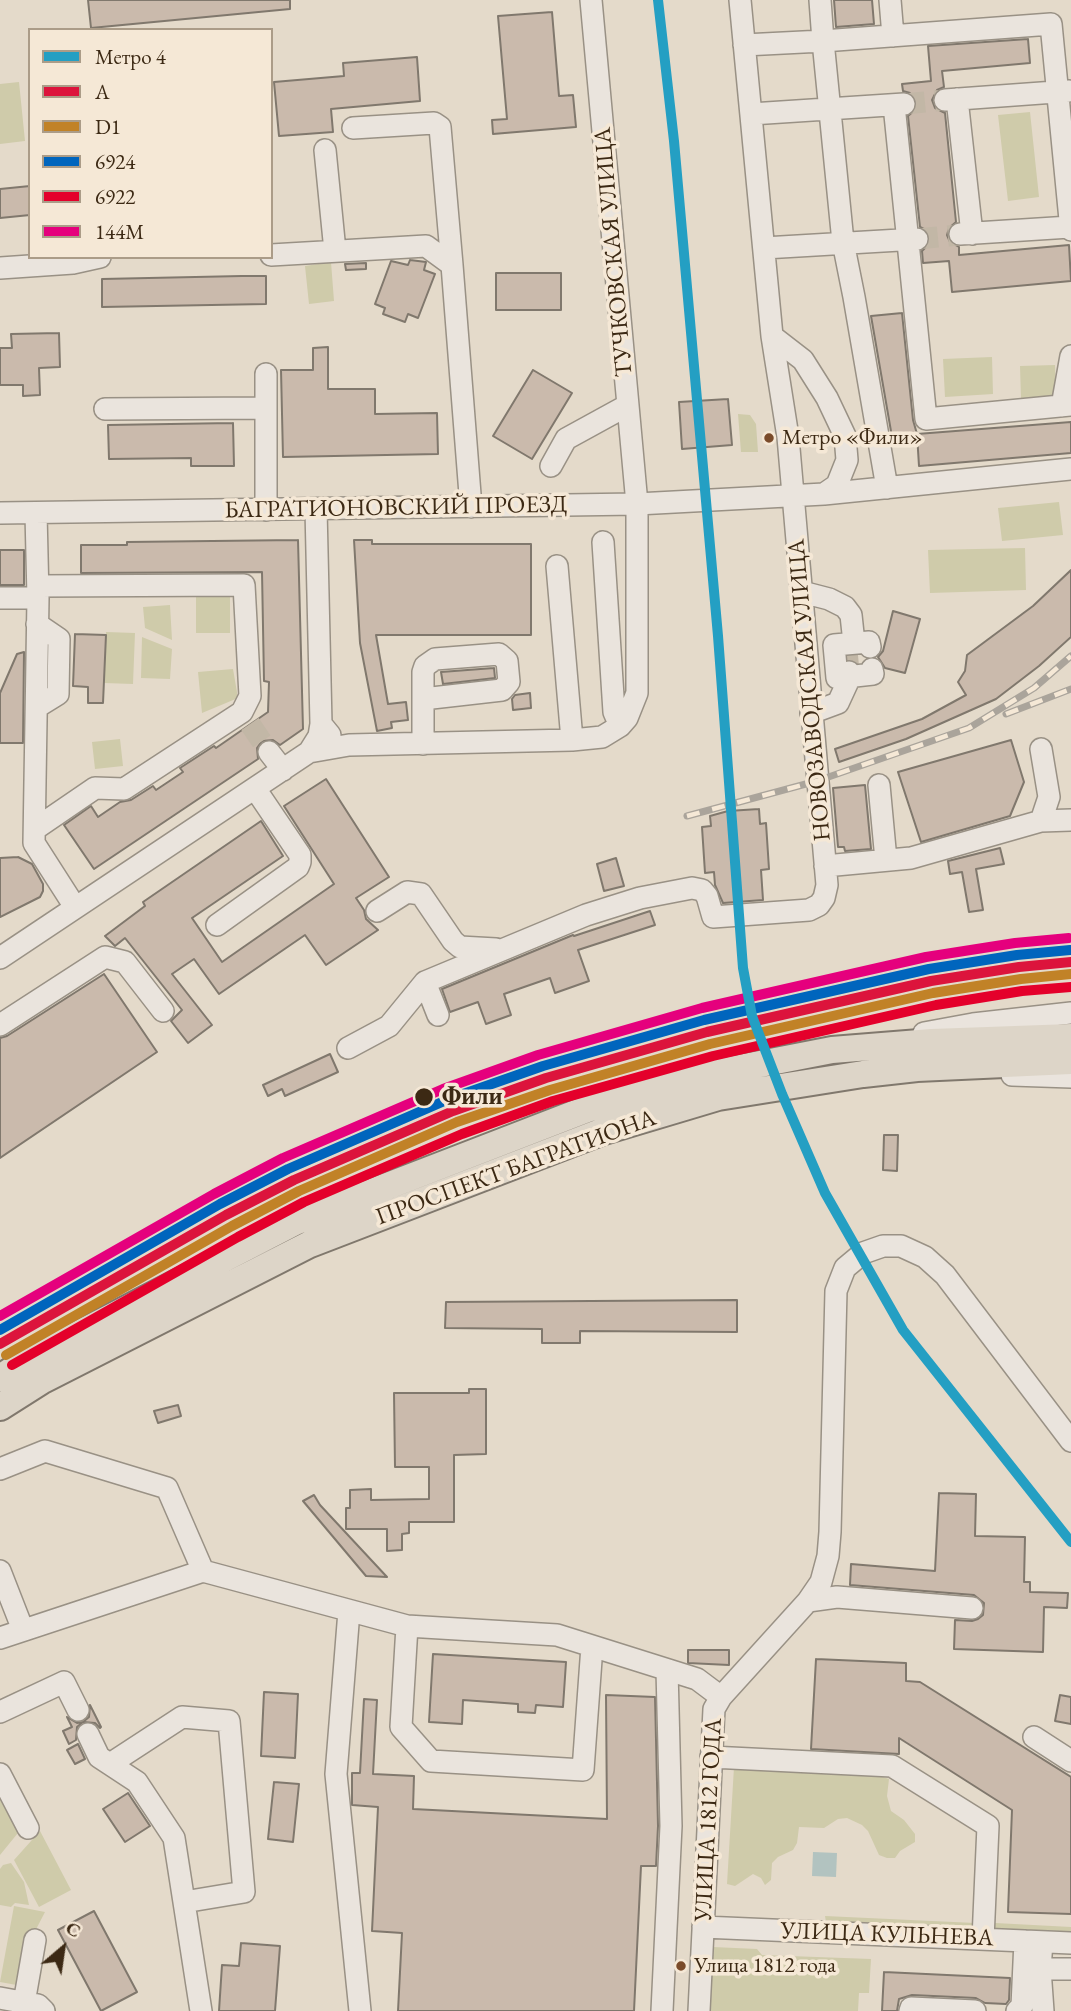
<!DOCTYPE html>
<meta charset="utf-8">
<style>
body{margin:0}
#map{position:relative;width:1071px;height:2011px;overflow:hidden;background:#e4daca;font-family:"EB Garamond",serif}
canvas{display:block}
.legend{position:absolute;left:28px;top:28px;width:245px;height:231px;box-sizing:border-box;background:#f5e8d6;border:2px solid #ab9c88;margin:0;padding:9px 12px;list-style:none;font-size:21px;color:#3c2914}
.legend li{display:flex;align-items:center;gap:14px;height:35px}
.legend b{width:35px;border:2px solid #ab9c88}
.north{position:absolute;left:28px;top:1913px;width:70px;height:70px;-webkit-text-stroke:5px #f5e8d6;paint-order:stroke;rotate:29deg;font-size:19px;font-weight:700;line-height:28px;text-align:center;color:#3c2914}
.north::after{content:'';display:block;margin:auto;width:24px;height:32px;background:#3c2914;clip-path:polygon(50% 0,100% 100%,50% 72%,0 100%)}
</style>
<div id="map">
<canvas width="1071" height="2011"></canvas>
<ul class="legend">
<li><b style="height:9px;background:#249fc3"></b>Метро 4</li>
<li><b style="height:9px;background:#dc143c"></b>A</li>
<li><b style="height:9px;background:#c18227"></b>D1</li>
<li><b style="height:9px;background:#0065bd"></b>6924</li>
<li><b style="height:9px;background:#e4002b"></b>6922</li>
<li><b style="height:9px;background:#e5007d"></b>144М</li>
</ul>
<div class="north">С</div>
</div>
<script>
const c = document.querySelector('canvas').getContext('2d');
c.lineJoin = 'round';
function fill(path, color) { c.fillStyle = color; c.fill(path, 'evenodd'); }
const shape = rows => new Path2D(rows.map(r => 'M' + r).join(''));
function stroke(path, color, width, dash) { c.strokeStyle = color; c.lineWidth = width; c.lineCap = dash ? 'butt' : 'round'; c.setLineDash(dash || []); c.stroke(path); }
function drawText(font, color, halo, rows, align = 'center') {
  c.font = font + ' "EB Garamond",serif'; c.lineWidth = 7; c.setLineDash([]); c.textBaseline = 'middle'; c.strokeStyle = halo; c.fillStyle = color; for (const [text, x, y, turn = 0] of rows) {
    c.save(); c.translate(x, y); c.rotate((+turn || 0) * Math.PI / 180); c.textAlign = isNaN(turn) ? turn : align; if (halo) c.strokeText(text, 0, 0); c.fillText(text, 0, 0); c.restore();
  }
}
fill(shape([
 [19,82,25,141,0,144,0,84],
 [1030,112,1039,197,1008,201,998,115],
 [331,262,334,301,309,304,305,266],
 [992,357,993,394,945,397,943,359],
 [1055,365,1056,397,1021,398,1020,366],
 [738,414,750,415,756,424,758,452,741,452],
 [1059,502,1063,535,1002,541,998,508],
 [1025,548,1026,590,930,593,928,550],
 [196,597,230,597,230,633,196,633],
 [170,605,172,640,145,628,143,607],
 [106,632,135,633,133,684,104,683],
 [142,637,172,649,170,679,141,678],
 [233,669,238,698,202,713,198,672],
 [120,739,123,766,95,769,92,742],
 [734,1767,880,1776,889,1779,887,1796,891,1811,904,1820,915,1834,915,1842,900,1851,895,1858,887,1858,879,1855,868,1831,862,1825,847,1818,838,1819,824,1828,799,1827,797,1843,793,1850,778,1857,772,1863,771,1880,765,1885,761,1878,753,1874,735,1886,727,1884],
 [0,1796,22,1828,0,1855],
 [40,1831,71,1890,39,1907,14,1860],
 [11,1863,24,1882,29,1905,15,1903,11,1907,0,1905,0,1869,3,1865],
 [14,1906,45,1912,31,1939,22,1986,0,1982],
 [825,1916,975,1923,975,1928,826,1922],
 [995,1923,1071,1927,1071,1932,995,1929],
 [713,1947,757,1949,762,1955,871,1959,869,1993,859,1993,858,2011,710,2011]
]), '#cfcbaa');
fill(shape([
 [813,1852,837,1853,836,1877,812,1876]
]), '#b2c3c0');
const building = shape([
 [88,0,290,0,290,9,91,28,88,0],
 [834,0,872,0,874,24,836,27,834,0],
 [552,12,559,96,573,95,576,127,493,134,492,120,507,119,498,16,552,12],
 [1028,39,1030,63,942,71,944,87,937,90,932,100,935,108,945,113,956,222,949,228,947,235,950,242,959,247,959,255,1069,245,1071,281,952,292,949,261,923,263,922,251,928,245,930,238,928,231,920,227,908,116,915,110,917,102,910,93,903,91,902,84,931,81,928,46,1028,39],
 [417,57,420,101,331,109,333,132,279,136,274,82,344,76,343,63,417,57],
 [30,186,30,215,0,218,0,189,30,186],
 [410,260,426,262,424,270,435,274,418,318,408,314,405,322,383,314,385,308,375,304,391,261,408,265,410,260],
 [366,263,366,269,346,270,345,264,366,263],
 [496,273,561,273,561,310,496,310,496,273],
 [242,276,266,276,266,304,102,307,102,279,242,276],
 [902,313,913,420,917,434,892,437,871,316,902,313],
 [59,333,60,367,39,368,40,395,23,396,23,385,0,385,0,348,12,348,11,334,59,333],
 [328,347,328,389,375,389,375,414,437,413,438,454,283,457,281,370,313,370,313,348,328,347],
 [533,370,572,393,532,459,493,436,533,370],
 [728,399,732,445,682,449,679,402,728,399],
 [1071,422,1071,453,919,466,917,434,1071,422],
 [233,423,234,466,191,466,191,458,109,459,108,425,233,423],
 [298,540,303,729,280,745,273,740,262,741,257,748,258,759,94,869,64,825,91,806,98,817,120,802,131,800,153,786,156,790,183,772,180,768,214,746,216,748,268,712,269,682,264,681,262,572,81,573,81,545,127,545,127,542,298,540],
 [354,540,372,540,372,544,531,544,531,635,376,635,388,704,406,702,408,720,391,722,392,728,377,731,360,643,354,540],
 [0,550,24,550,24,585,0,585,0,550],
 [1071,570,1071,637,1039,666,996,699,906,739,839,762,835,749,922,719,966,695,958,682,965,671,967,655,1033,606,1071,570],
 [893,611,920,619,905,673,885,668,878,657,883,651,893,611],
 [75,634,106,635,103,703,88,703,88,687,73,686,75,634],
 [24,652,23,743,0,743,0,693,17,654,24,652],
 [494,668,495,678,443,684,441,672,494,668],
 [530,693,531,708,513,710,512,699,515,695,530,693],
 [1011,740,1024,782,1010,816,921,842,898,772,1011,740],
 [326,779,389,877,356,898,364,910,366,919,378,930,326,965,305,935,219,994,194,959,172,974,212,1025,188,1043,171,1021,182,1010,125,938,115,946,105,936,145,906,143,902,261,821,283,856,192,918,222,962,334,884,284,806,326,779],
 [865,785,871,849,845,851,844,847,838,847,833,788,865,785],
 [759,809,760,824,766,823,769,869,761,870,763,900,723,903,715,885,714,872,705,873,702,827,711,826,710,816,728,811,759,809],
 [1000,848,1004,864,976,869,983,910,969,912,962,872,950,874,948,861,1000,848],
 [18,857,32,864,43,884,43,891,40,897,0,917,0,858,18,857],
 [616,858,624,886,604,891,597,864,616,858],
 [650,911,655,925,578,950,589,981,555,993,550,978,504,994,511,1015,486,1024,478,1002,450,1012,442,989,573,935,574,936,650,911],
 [104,974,157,1052,0,1158,0,1038,7,1036,104,974],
 [330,1054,338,1072,285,1096,282,1089,268,1096,263,1085,330,1054],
 [884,1135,898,1135,897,1171,883,1170,884,1135],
 [737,1300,737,1332,580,1331,580,1343,542,1343,542,1329,445,1328,446,1302,737,1300],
 [469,1389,486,1389,486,1454,454,1455,454,1522,409,1522,409,1533,402,1534,402,1550,387,1551,387,1529,346,1529,346,1508,350,1508,350,1490,371,1489,371,1500,429,1499,429,1467,395,1467,394,1393,469,1393,469,1389],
 [178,1405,181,1416,158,1423,154,1411,178,1405],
 [939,1493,976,1494,975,1536,1025,1537,1024,1582,1030,1582,1030,1592,1068,1593,1067,1608,1044,1607,1043,1652,954,1649,955,1620,972,1621,978,1619,983,1615,984,1603,974,1595,850,1585,851,1564,935,1571,939,1493],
 [314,1495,320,1505,387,1577,366,1576,303,1501,314,1495],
 [688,1650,729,1650,729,1665,688,1663,688,1650],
 [433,1654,566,1662,563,1707,536,1705,535,1713,518,1712,518,1704,463,1700,462,1724,429,1722,433,1654],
 [816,1659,906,1663,906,1681,920,1682,1071,1777,1071,1914,1008,1912,1012,1810,899,1738,899,1754,811,1749,816,1659],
 [264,1692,298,1694,295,1758,261,1756,264,1692],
 [606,1695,655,1697,658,1826,656,1866,641,1866,634,2011,398,2011,402,1933,372,1931,378,1807,352,1805,352,1773,360,1773,364,1699,377,1700,373,1774,414,1776,413,1809,607,1819,606,1695],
 [1060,1695,1071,1697,1071,1724,1055,1721,1060,1695],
 [90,1705,101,1727,100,1728,95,1723,83,1722,89,1717,90,1705],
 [67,1717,77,1723,83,1722,77,1727,76,1740,69,1744,63,1731,72,1727,67,1717],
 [78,1744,85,1759,75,1764,67,1750,78,1744],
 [274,1782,299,1784,293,1842,268,1839,274,1782],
 [128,1793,150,1826,125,1842,103,1809,128,1793],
 [94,1911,137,1992,101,2011,58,1930,94,1911],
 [241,1943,280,1946,275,2011,219,2011,222,1965,239,1966,241,1943],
 [884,1972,1010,1978,1009,2000,1006,2004,985,2003,976,1998,912,1995,899,1999,897,2011,882,2011,884,1972]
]);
fill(building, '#cabaac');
stroke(building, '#80786d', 2);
stroke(shape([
 [904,104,945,100],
 [917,239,958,235],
 [847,650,849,672],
 [250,724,269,752]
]), '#c2b7a6', 21, [21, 10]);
const minor = shape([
 [820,0,823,41,1051,24,1071,230],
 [890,0,893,36],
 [744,45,823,41,843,242,854,297,887,488],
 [957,99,972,234],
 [945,100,1069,91],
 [894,105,926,419,1071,405],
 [751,114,904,104],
 [353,128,434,123,440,127,452,265],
 [325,150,335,251],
 [960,234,1070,227],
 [764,248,917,239],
 [271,255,426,246,452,265,471,507],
 [0,268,73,263,100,257],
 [1062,406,1071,356],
 [105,409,264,408],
 [551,466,566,439,628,405],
 [824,494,1071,469],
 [316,509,321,724,330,735],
 [266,510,266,374],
 [0,513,637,504,824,494,837,485,847,460,845,436,827,398,803,360,772,336],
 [36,513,38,598,34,843,75,907],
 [603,542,614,712,620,726],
 [557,566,572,740],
 [802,592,829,599,845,607,851,615,854,643],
 [0,598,38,598],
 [870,647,869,642,834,645,837,678,873,674,872,669],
 [423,699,502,690,509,682,507,661,499,654,435,659,425,666,423,672,423,744],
 [37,707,58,694,59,639,37,624],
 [811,713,838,703,850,677,849,672],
 [269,752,283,770],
 [309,752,349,745,572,740,602,737,620,726,627,718,637,693,637,504,591,0],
 [879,785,886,860],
 [1041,821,1049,797,1041,749],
 [35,829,95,788,124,789,242,712,250,696,244,585,38,586],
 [825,866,911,858,1041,821,1071,820],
 [377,911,407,892,421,894,453,941,460,947,496,949],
 [217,925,298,867,300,862,300,855,256,790],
 [0,958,309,752,319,736,321,724],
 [438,1015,425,982,586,915,640,898,692,888,702,890,707,896,713,917,809,910,819,905,824,898,827,885,788,437,772,336,740,0],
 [0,1025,105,957,125,962,163,1011],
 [924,1033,973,1024,1071,1013],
 [348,1048,389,1026,425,982],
 [1012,1075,1071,1077],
 [0,1469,45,1451,167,1488,203,1571],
 [0,1571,23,1630],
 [808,1601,837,1597,972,1608],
 [349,1611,336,1774,360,2011],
 [407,1626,401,1727,431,1761,583,1770,592,1646],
 [0,1638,203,1571,407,1626,557,1635,697,1679,721,1697],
 [0,1712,64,1682,78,1710],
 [88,1734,99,1757,137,1782,174,1838,201,2011],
 [1034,1737,1071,1761],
 [711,1757,892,1766,988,1826,983,1939],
 [110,1764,182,1717,229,1721,244,1892,184,1902],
 [0,1774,28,1828],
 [703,1927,1071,1943],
 [1042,1942,1040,1969,1043,2011],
 [1040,1969,1071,1969],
 [0,1998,38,2005,44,2011],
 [24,2003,35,1940],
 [662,2011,671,1826,667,1670],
 [699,2011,714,1709,721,1697,808,1601,821,1582,828,1556,830,1532,836,1291,845,1268,863,1253,883,1246,901,1246,925,1257,945,1275,1071,1441],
 [910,2011,911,2008,975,2011],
 [1017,2011,1022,2006,1025,1941]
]);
const major = shape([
 [0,1378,26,1361,297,1221,587,1109,714,1073,832,1050,932,1042,1071,1037],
 [0,1407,41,1381,310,1244,601,1132,718,1097,863,1074,917,1068,1071,1061]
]);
stroke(minor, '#999185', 24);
stroke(major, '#80786d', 30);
stroke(minor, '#eae4dd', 21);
stroke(major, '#ddd5c8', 26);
const rail = shape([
 [1006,714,1071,689],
 [687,816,817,781,969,728,1034,688,1071,656]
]);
stroke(rail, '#aaa49b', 7);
stroke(rail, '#f5e8d6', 4.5, [13]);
stroke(shape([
 [0,1344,226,1215,294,1180,453,1111,546,1078,707,1032,931,981,1019,967,1071,962]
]), '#dc143c', 10);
stroke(shape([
 [6,1355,232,1226,299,1191,457,1122,550,1090,710,1044,933,993,1021,979,1071,974]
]), '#c18227', 10);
stroke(shape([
 [0,1330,220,1204,288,1169,449,1099,543,1066,704,1020,929,969,1017,955,1070,950]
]), '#0065bd', 10);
stroke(shape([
 [12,1365,238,1237,304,1202,462,1134,553,1101,713,1056,936,1005,1022,991,1071,987]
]), '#e4002b', 10);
stroke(shape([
 [0,1316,214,1194,283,1158,443,1089,538,1055,702,1008,926,957,1015,943,1069,938]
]), '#e5007d', 10);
stroke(shape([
 [658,0,674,141,718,636,743,968,752,1016,782,1094,825,1193,903,1330,1071,1542]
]), '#249fc3', 10);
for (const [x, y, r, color] of [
 [769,438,6,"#7a4b2a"],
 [424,1097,10,"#3c2914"],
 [681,1966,6,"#7a4b2a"]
]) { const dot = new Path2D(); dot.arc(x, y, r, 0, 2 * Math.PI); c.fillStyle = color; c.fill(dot); stroke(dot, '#f5e8d6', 2.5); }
drawText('22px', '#3c2914', '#f5e8d6', [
 ["Метро «Фили»",782,438],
 ["Улица 1812 года",694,1966]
], 'left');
drawText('24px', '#3c2914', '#f5e8d6', [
 ["ТУЧКОВСКАЯ УЛИЦА",614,252,-95],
 ["БАГРАТИОНОВСКИЙ ПРОЕЗД",396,508,-1],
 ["НОВОЗАВОДСКАЯ УЛИЦА",810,690,-95],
 ["ПРОСПЕКТ БАГРАТИОНА",516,1168,-20],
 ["УЛИЦА 1812 ГОДА",709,1820,-87],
 ["УЛИЦА КУЛЬНЕВА",887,1935,2]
]);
drawText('bold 24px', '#3c2914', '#f5e8d6', [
 ["Фили",442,1097]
], 'left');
</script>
